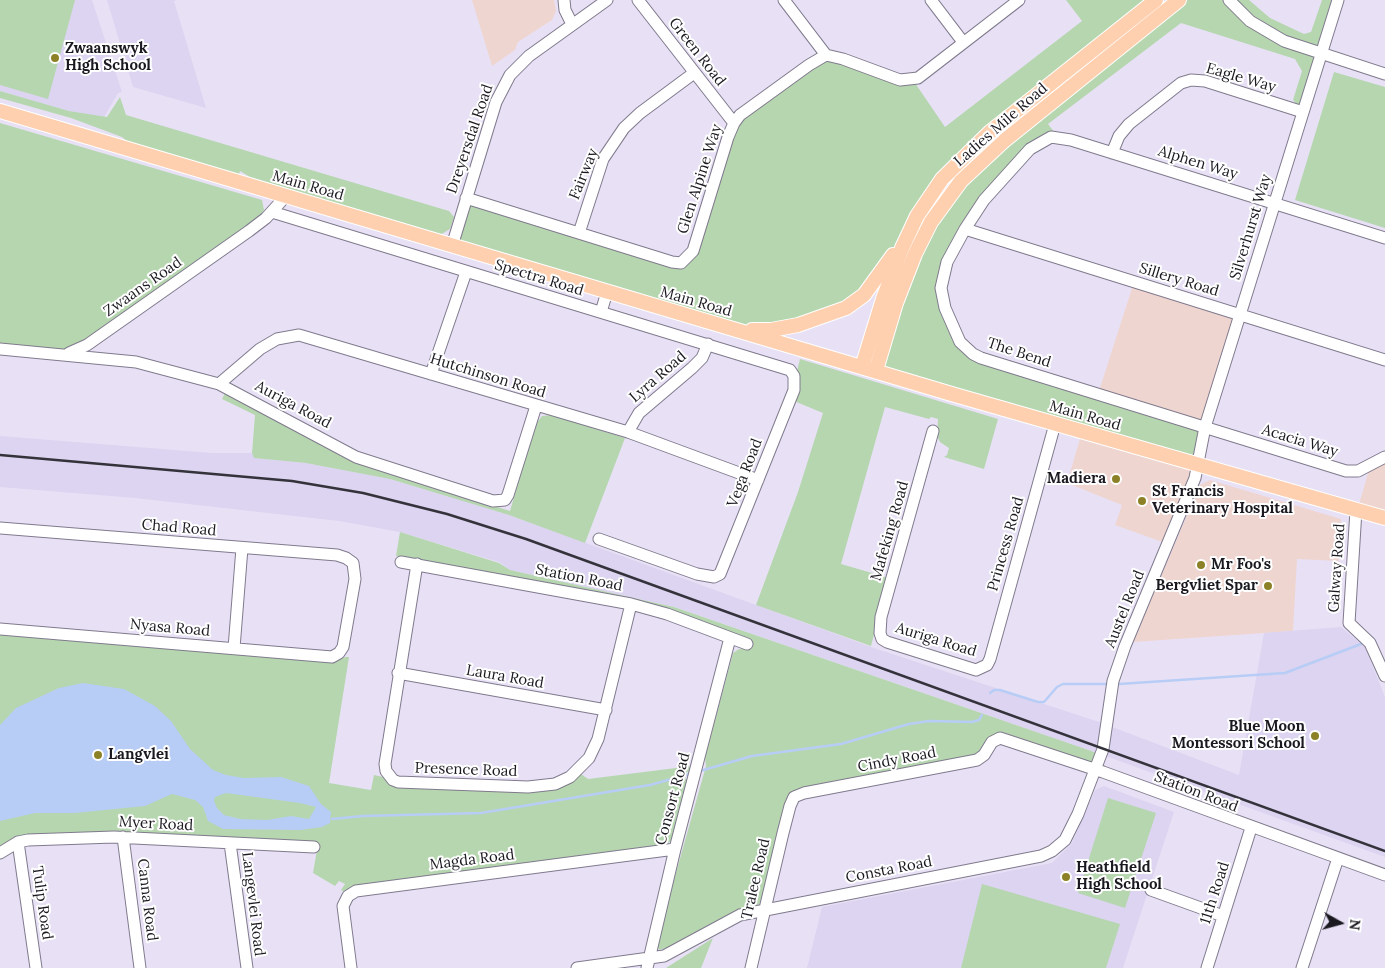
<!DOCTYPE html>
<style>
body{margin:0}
#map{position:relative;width:1385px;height:968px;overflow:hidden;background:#e8e1f6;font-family:Lora,serif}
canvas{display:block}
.north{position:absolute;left:1315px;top:898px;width:50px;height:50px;-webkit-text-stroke:4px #fff;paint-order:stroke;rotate:97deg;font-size:14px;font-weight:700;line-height:20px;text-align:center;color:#1b1920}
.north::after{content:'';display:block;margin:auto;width:18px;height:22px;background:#1b1920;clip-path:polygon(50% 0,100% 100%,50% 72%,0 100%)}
</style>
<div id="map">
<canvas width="1385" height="968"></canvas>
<div class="north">N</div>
</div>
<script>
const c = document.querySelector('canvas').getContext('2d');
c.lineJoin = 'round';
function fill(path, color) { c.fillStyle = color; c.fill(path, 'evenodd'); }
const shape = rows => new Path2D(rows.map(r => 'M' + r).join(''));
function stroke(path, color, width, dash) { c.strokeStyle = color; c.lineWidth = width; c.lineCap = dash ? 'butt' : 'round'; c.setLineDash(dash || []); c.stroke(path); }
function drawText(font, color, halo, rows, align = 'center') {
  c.font = font + ' Lora,serif'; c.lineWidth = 4; c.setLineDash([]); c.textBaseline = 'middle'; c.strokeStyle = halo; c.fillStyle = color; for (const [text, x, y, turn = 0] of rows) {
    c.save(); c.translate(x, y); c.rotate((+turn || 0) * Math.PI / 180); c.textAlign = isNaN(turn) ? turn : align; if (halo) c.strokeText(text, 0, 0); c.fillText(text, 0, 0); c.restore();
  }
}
fill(shape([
 [472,0,554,0,556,11,552,20,518,42,515,50,492,66],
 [1082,432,1198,465,1168,544,1115,525,1122,505,1067,483],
 [1385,462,1385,512,1359,504,1369,470],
 [1210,480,1341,519,1339,561,1297,559,1293,631,1133,642,1200,485]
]), '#efd5d0');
fill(shape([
 [1134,282,1240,315,1205,427,1098,394]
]), '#efd5cf');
fill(shape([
 [0,0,92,0,122,92,118,93,104,117,69,111,0,91],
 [107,0,177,0,174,1,206,108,133,87],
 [0,436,212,453,252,453,255,458,306,463,390,479,509,515,874,648,1099,722,1239,775,1264,633,1341,627,1365,647,1385,697,1385,857,1097,753,675,607,510,570,499,562,400,532,339,521,135,498,0,487],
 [1104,786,1174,812,1123,968,807,968,822,907,1052,863,1072,843,1095,790]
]), '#dcd4f0');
fill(shape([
 [0,0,75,0,48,99,0,85],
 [1066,0,1156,0,966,153,884,268,855,302,756,330,452,246,466,198,685,261,734,123,826,55,913,80,945,127,1082,21],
 [1179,0,1249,0,1270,18,1304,34,1311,32,1322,0,1338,0,1303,112,1293,100,1302,71,1295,59,1181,23,1048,124,1058,137,1044,140,965,229,941,288,966,349,1205,427,1198,465,876,370,896,303,951,193],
 [1334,72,1385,87,1385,228,1295,200],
 [0,91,69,111,107,117,120,97,126,115,449,211,454,217,450,229,440,235,250,177,240,171,239,174,129,143,122,137,71,118,0,98],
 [0,123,262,200,264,210,259,217,86,340,70,348,61,350,0,345],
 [800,359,998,419,984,469,944,457,947,455,949,448,940,442,937,436,938,419,931,417,929,419,885,407,841,564,889,578,871,646,756,605,798,492,823,413,794,401,800,387,797,371],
 [225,393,361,464,510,511,535,425,542,416,552,415,625,438,585,543,509,515,390,479,306,463,254,458,252,453,255,415,222,399],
 [400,532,499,563,510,570,674,607,1097,753,1094,763,1089,763,999,732,988,738,977,755,798,790,759,905,675,945,659,950,656,944,706,766,705,757,733,653,739,649,746,649,748,639,618,596,396,556],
 [0,634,335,662,345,657,349,657,329,783,371,790,374,775,383,777,401,788,539,792,559,788,581,774,588,779,692,766,691,771,687,772,685,779,689,779,672,840,667,844,356,886,344,892,341,890,345,884,339,881,335,886,313,873,318,844,117,832,17,837,0,847],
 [1108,798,1156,813,1125,908,1078,893],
 [982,884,1120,924,1106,968,961,968],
 [713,938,701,968,666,968]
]), '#b5d6af');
fill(shape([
 [83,683,124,689,155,706,171,721,190,749,213,770,226,775,244,778,281,777,309,786,321,804,331,812,330,823,322,827,300,830,223,829,208,821,203,807,195,800,172,794,145,806,75,813,35,813,0,821,0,725,16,708,59,688],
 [226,793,300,803,316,807,309,819,291,816,267,820,240,819,224,815,217,808,214,801,215,797]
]), '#b8cdf5');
stroke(shape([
 [1119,684,1285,673,1361,644],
 [990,693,994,690,1000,690,1038,702,1044,702,1057,687,1063,684,1106,684],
 [700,771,752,756,841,744,909,724,929,721,972,722,979,720,982,715],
 [332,819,363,816,481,813,650,785,690,774]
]), '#b8cdf5', 2.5);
const minor = shape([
 [564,0,565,10,572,24],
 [638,0,734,123],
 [784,0,826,55],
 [931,0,963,42],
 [1229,0,1250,21,1284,41,1385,74],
 [1112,153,1119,136,1129,124,1181,83,1191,80,1205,81,1303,112],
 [466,198,672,262,681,263,693,251,728,137,734,123,740,115,809,65,826,55,843,59,900,80,918,78,1019,0],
 [272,212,790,370,794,376,794,390,720,574,714,577,697,574,599,539],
 [965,229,1385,360],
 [579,233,603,159,624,128,640,113,694,73],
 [1385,238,1071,140,1051,137,1030,149,984,200,965,229,947,262,941,288,945,308,960,342,973,354,981,358,1346,471,1358,471,1385,457],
 [452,246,496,102,510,75,529,56,607,0],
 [601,312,607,292],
 [0,349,136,362,219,384,356,457,493,501,505,500,508,495,536,406],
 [69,353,87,345,249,231,266,218,285,197],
 [431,374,466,272],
 [219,384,260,349,277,339,299,335,628,432,758,480],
 [933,431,881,617,880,633,882,639,887,642,976,670,987,665,990,659,1055,424],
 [628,432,639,413,692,368,702,358,708,344],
 [1356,510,1349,623,1370,643,1385,676],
 [0,528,337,555,346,558,353,563,355,579,343,647,339,653,332,657,0,629],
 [401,562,631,604,667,614,747,644],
 [417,564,385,764,386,771,393,780,398,782,528,787,555,784,570,777,589,758,598,739,631,604],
 [234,648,242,548],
 [398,673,606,710],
 [123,837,140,968],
 [18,842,36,968],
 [230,843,247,968],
 [0,853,18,842,28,840,114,837,314,847],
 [1151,890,1223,916],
 [351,968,343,906,348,896,356,891,675,849],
 [577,968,664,956,740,915,1041,856,1052,851,1065,840,1078,814,1103,749,1113,681,1125,646,1195,478,1205,427,1338,0],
 [647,968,675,849,730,638],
 [751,968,783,833,790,806,794,797,804,793,977,760,984,755,992,742,1000,738,1103,772,1385,875],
 [1207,968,1251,828],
 [1302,968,1338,858]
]);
const major = shape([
 [0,111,955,395,1385,518],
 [752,330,771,330,798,325,846,308,864,295,893,255],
 [862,367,883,299,902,248,917,216,942,179,990,132,1156,0],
 [876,370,896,303,915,254,931,222,961,181,1005,140,1179,0]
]);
stroke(minor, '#807a8d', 13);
stroke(major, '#fff', 16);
stroke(minor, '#fff', 11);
stroke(major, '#fed0af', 14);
stroke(shape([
 [0,455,292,481,363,493,447,514,526,539,1385,851]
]), '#34323a', 2.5);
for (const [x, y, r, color] of [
 [55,58,5,"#8d8128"],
 [1116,479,5,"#8d8128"],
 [1142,501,5,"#8d8128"],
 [1201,565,5,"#8d8128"],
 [1268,586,5,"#8d8128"],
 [1315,736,5,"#8d8128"],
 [98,755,5,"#8d8128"],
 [1066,877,5,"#8d8128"]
]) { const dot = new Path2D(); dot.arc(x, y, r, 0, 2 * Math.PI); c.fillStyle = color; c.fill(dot); stroke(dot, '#fff', 2); }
drawText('bold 15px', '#1b1920', '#fff', [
 ["Zwaanswyk",65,49],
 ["High School",65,66],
 ["Madiera",1106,479,"right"],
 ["St Francis",1152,492],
 ["Veterinary Hospital",1152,509],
 ["Mr Foo's",1211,565],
 ["Bergvliet Spar",1258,586,"right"],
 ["Blue Moon",1305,727,"right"],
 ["Montessori School",1305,744,"right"],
 ["Langvlei",108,755],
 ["Heathfield",1076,868],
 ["High School",1076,885]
], 'left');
drawText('15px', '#1b1920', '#fff', [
 ["Green Road",697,52,52],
 ["Eagle Way",1241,78,16],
 ["Ladies Mile Road",1001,125,-41],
 ["Dreyersdal Road",470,139,-71],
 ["Alphen Way",1198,163,17],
 ["Fairway",584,174,-68],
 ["Glen Alpine Way",700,179,-72],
 ["Main Road",308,186,16],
 ["Silverhurst Way",1251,227,-73],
 ["Spectra Road",539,278,17],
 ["Sillery Road",1179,280,17],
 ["Zwaans Road",143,287,-35],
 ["Main Road",696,302,16],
 ["The Bend",1019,353,18],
 ["Hutchinson Road",488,376,17],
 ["Lyra Road",658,377,-41],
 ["Auriga Road",293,405,28],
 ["Main Road",1085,416,16],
 ["Acacia Way",1300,441,17],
 ["Vega Road",745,473,-69],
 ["Chad Road",179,528,5],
 ["Mafeking Road",890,531,-74],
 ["Princess Road",1006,544,-74],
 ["Galway Road",1337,568,-86],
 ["Station Road",579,578,11],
 ["Austel Road",1125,609,-68],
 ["Nyasa Road",170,628,5],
 ["Auriga Road",936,640,17],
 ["Laura Road",505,677,10],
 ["Cindy Road",897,760,-11],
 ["Presence Road",466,770,2],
 ["Station Road",1196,792,21],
 ["Consort Road",673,799,-75],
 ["Myer Road",156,824,3],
 ["Magda Road",472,860,-7],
 ["Consta Road",889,870,-11],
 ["Tralee Road",756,879,-77],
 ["11th Road",1215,893,-72],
 ["Canna Road",147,900,83],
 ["Tulip Road",42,903,82],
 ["Langevlei Road",253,904,83]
]);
</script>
